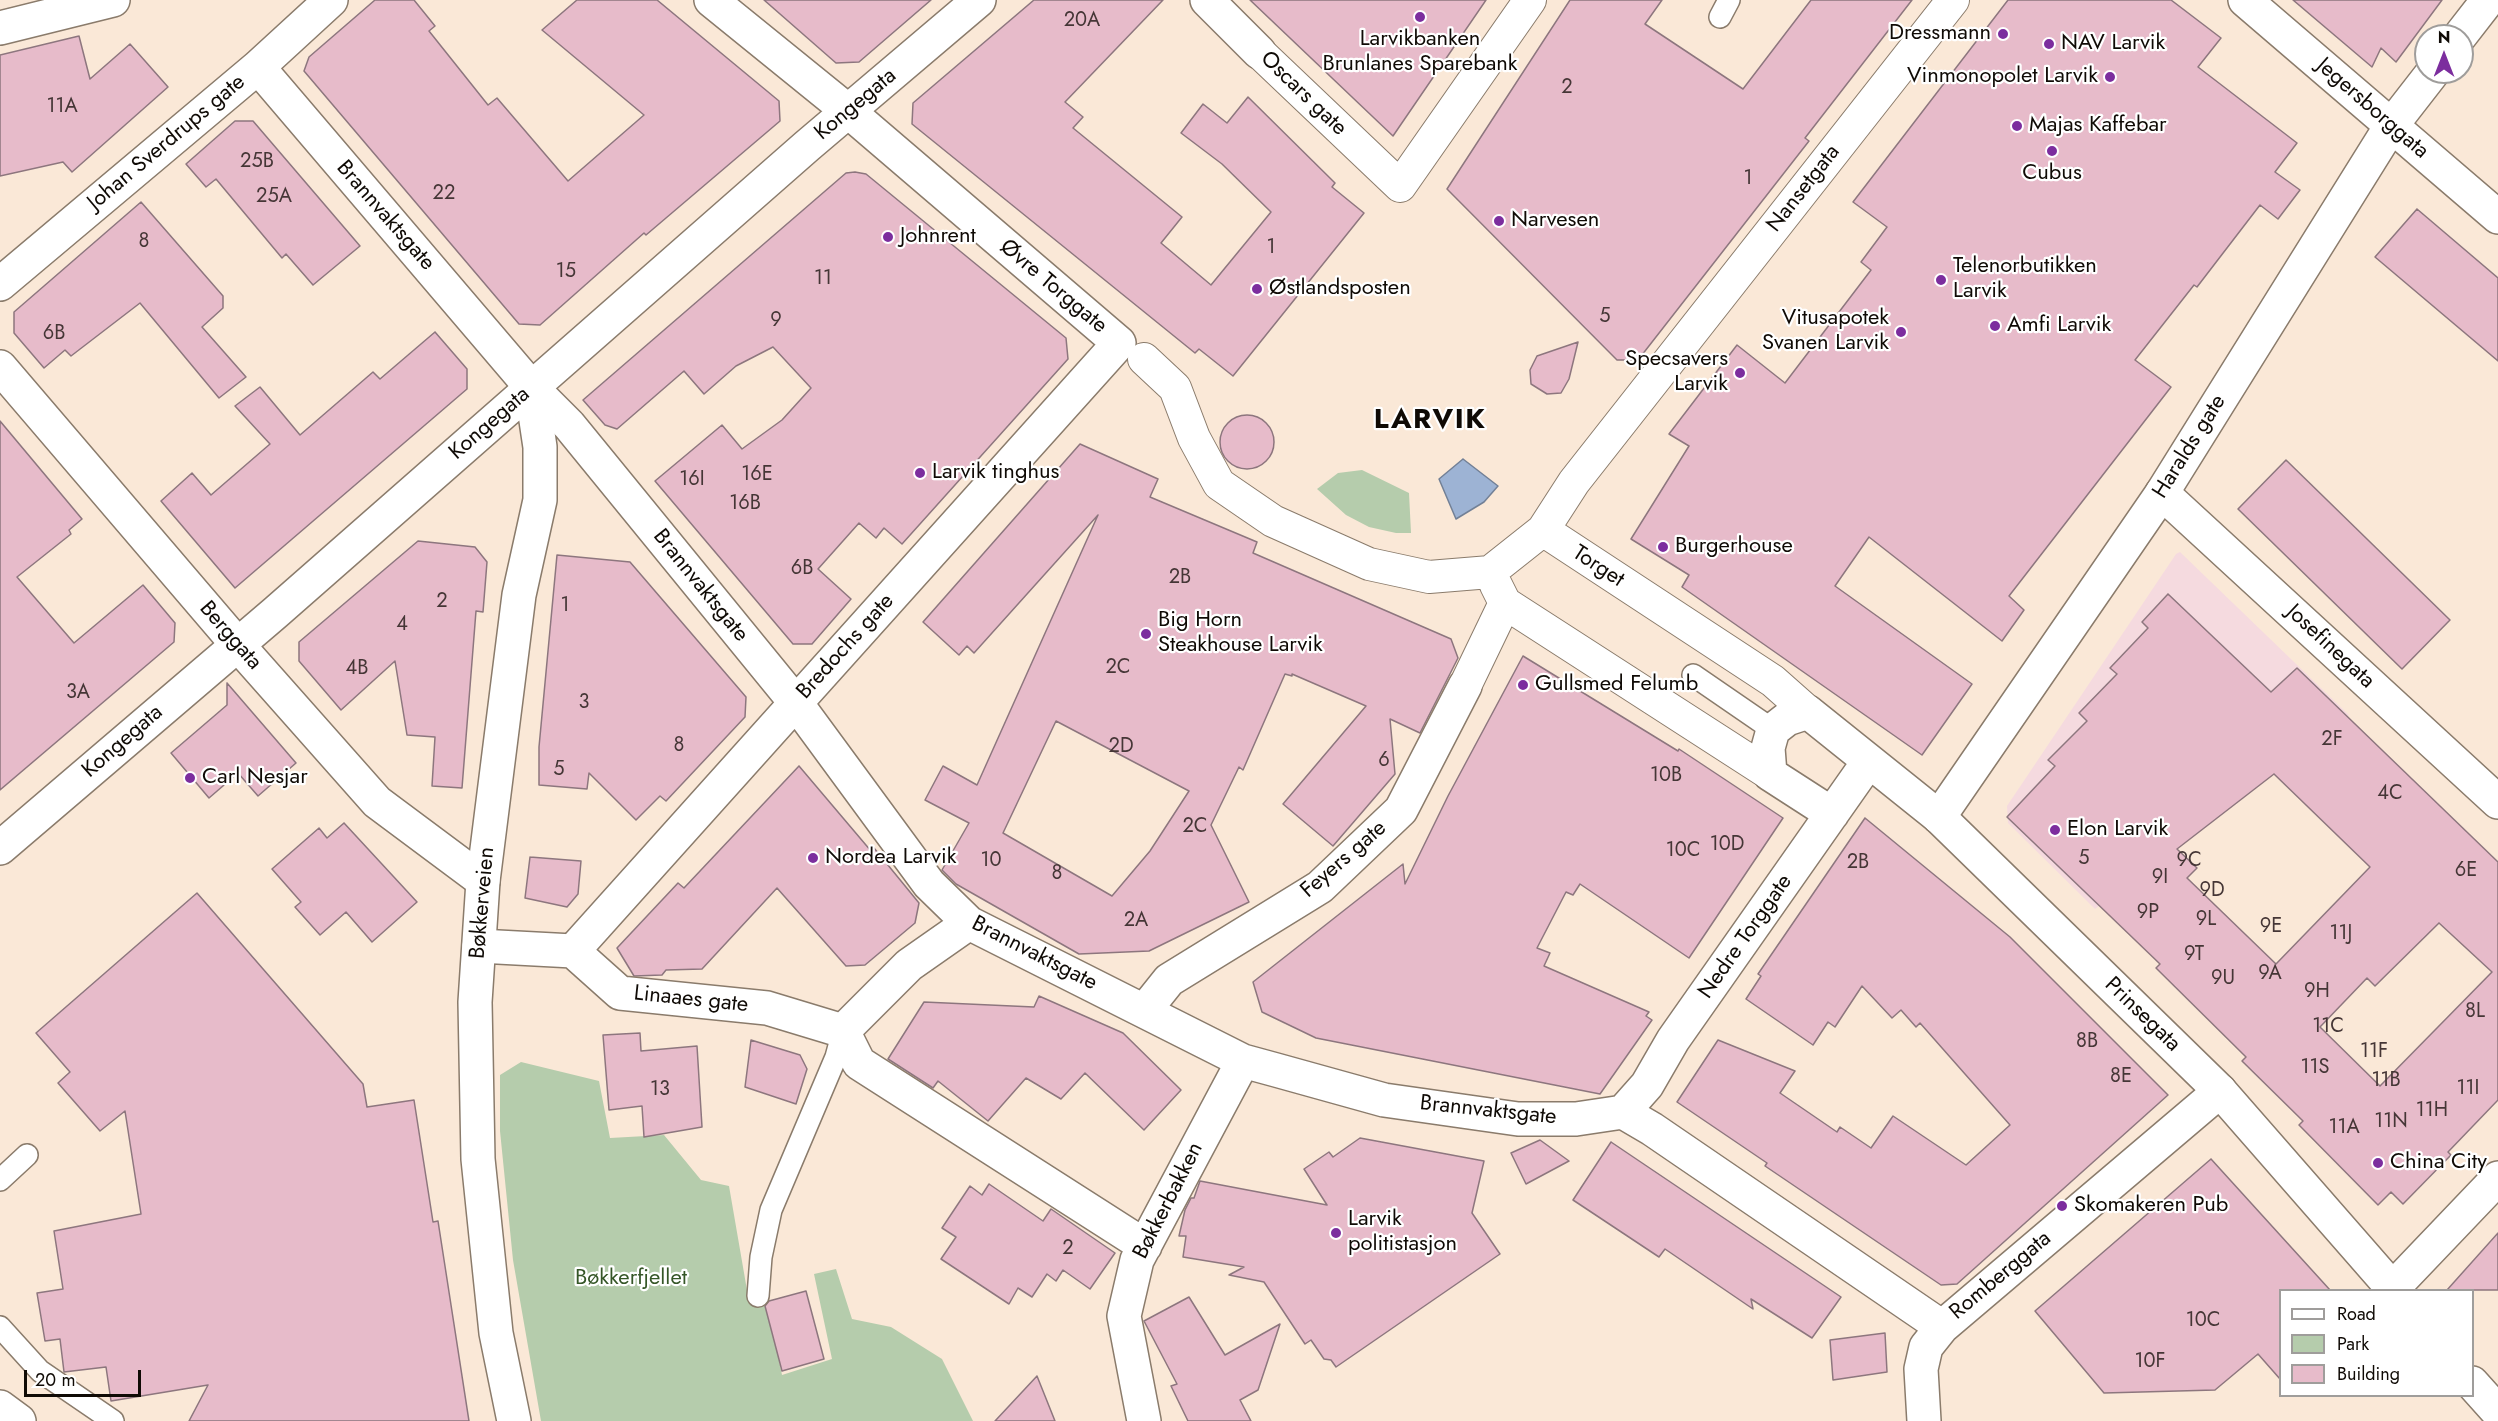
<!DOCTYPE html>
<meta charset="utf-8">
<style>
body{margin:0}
#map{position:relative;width:2498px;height:1421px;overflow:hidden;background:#fae8d7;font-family:Jost,sans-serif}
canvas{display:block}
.legend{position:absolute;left:2279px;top:1289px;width:195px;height:108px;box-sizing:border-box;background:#fff;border:2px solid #9f9d9b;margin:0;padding:8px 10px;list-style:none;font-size:18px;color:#0f0a05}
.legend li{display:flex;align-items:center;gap:12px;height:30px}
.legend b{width:30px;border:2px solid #9f9d9b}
.north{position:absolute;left:2414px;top:24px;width:60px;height:60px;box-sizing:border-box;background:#fff;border:2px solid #9f9d9b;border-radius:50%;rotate:0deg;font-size:16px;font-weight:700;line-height:24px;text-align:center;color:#0f0a05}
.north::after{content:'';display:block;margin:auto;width:21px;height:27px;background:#7c2d9e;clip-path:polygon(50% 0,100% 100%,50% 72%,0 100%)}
.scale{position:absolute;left:24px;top:1370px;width:117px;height:27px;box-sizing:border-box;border:3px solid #0f0a05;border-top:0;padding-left:8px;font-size:18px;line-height:21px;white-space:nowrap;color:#0f0a05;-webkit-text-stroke:4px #fff;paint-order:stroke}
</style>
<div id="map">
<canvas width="2498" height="1421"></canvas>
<ul class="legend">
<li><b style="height:8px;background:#fff"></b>Road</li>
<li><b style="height:16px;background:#b5ccac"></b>Park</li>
<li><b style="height:16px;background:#e7bbca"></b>Building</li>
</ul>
<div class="north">N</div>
<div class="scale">20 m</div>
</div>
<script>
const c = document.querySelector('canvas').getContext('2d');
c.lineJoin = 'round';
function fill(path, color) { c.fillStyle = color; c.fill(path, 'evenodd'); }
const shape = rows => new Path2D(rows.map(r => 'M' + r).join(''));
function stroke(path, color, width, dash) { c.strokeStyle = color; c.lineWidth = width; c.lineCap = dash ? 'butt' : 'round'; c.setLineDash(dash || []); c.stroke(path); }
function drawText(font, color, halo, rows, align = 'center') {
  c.font = font + ' Jost,sans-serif'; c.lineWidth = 4.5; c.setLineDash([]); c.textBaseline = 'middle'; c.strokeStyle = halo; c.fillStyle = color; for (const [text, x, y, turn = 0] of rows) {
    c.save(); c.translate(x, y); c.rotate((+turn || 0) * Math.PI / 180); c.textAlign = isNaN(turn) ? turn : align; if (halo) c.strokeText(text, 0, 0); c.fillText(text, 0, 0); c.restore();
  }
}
fill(shape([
 [2180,552,2349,715,2095,909,2008,823,2007,806,2176,554]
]), '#f5dadf');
fill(shape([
 [1362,470,1409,493,1411,533,1396,533,1369,527,1346,515,1317,489,1338,473],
 [521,1062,599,1081,610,1138,664,1135,701,1180,729,1186,748,1296,766,1296,782,1375,832,1359,814,1274,836,1269,852,1319,891,1327,942,1359,973,1421,541,1421,513,1260,500,1131,500,1075]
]), '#b5ccac');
const water = shape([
 [1463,459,1498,486,1484,502,1456,519,1439,479,1463,459]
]);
fill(water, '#9db3d4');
stroke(water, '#728096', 1.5);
const building = shape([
 [375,0,414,0,435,26,429,31,488,105,497,98,568,181,644,115,542,30,577,0,657,0,779,101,780,121,646,235,644,233,540,325,519,324,304,71,309,57,375,0],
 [764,0,931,0,859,62,836,63,764,0],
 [1034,0,1163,0,1065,102,1083,117,1073,128,1182,217,1161,243,1211,285,1271,212,1222,164,1181,133,1203,104,1227,123,1248,97,1335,183,1332,187,1364,213,1233,376,1199,349,1195,353,912,124,913,103,1034,0],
 [1250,0,1486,0,1393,136,1250,0],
 [1570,0,1662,0,1645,24,1743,89,1811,0,1912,0,1805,138,1809,141,1638,360,1617,360,1447,189,1570,0],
 [2008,0,2171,0,2221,38,2198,67,2297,143,2275,172,2300,190,2278,219,2260,205,2197,287,2194,285,2135,360,2171,387,2009,596,2024,610,2002,641,1869,537,1835,586,1972,684,1922,755,1682,587,1689,575,1631,539,1689,446,1669,434,1737,345,1785,383,1871,270,1861,262,1887,227,1853,202,2008,0],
 [2293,0,2442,0,2396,62,2381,48,2372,67,2293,0],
 [79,36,90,79,130,44,168,87,72,172,63,162,0,176,0,55,79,36],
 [235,121,253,121,360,246,313,285,286,254,282,258,216,179,206,187,186,164,235,121],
 [855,172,866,174,1066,338,1068,359,902,544,884,528,876,538,859,523,818,569,851,599,812,644,793,644,655,481,722,425,742,449,782,420,811,388,773,347,736,366,704,394,684,371,617,429,605,425,583,400,846,173,855,172],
 [141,202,223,296,223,308,202,327,246,377,219,398,140,303,71,356,65,350,44,368,14,333,14,312,141,202],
 [2417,209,2498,278,2498,361,2375,257,2417,209],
 [435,332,467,369,467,389,235,588,161,501,192,473,211,495,270,444,235,406,260,387,300,435,373,372,380,379,435,332],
 [1578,342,1569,379,1561,393,1547,394,1531,384,1530,370,1537,356,1578,342],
 '1220 442a27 27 0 1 1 54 0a27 27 0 1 1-54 0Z',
 [0,421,82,519,69,530,71,534,17,577,74,643,143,585,175,623,174,642,0,790,0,421],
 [1080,444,1158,479,1150,497,1257,542,1253,553,1451,639,1458,658,1420,733,1390,719,1395,774,1333,846,1283,804,1366,706,1292,674,1292,676,1285,674,1243,770,1239,767,1211,825,1249,902,1149,951,1079,954,956,884,942,870,969,823,925,800,943,766,977,785,1098,515,974,653,967,646,959,655,923,622,1080,444],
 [1056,721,1189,791,1150,851,1112,896,1003,833,1056,721],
 [2286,460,2450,620,2402,669,2238,509,2286,460],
 [418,541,475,547,487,562,483,612,476,611,462,788,432,786,435,737,407,735,395,661,341,710,299,661,299,642,418,541],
 [557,555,630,562,746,697,745,717,666,801,660,796,636,820,589,773,587,789,539,785,539,747,557,555],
 [2168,594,2271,692,2297,668,2498,862,2498,1100,2448,1152,2451,1155,2403,1204,2391,1192,2378,1205,2299,1125,2303,1121,2242,1061,2246,1057,2156,968,2160,964,2007,817,2055,766,2048,760,2087,721,2079,713,2117,674,2110,668,2148,628,2142,622,2168,594],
 [2274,774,2370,867,2276,964,2187,878,2197,868,2177,849,2274,774],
 [2439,923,2492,972,2380,1086,2320,1027,2367,978,2375,986,2439,923],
 [1523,656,1678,751,1679,749,1783,818,1689,958,1580,884,1573,895,1566,892,1537,948,1550,953,1544,966,1649,1012,1646,1016,1652,1020,1600,1094,1316,1038,1262,1012,1253,982,1403,864,1405,884,1448,796,1523,656],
 [227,683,296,763,258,796,238,773,209,798,171,753,227,705,227,683],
 [799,766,871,851,874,848,919,903,915,923,865,965,846,966,777,888,702,969,666,970,662,975,634,976,617,948,678,883,684,888,799,766],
 [1865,818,2010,937,2168,1095,1957,1284,1941,1285,1765,1166,1767,1163,1677,1102,1718,1040,1795,1071,1780,1093,1837,1132,1840,1127,1871,1148,1893,1116,1966,1165,2010,1125,1920,1023,1916,1027,1901,1010,1892,1018,1862,986,1835,1027,1828,1022,1813,1045,1746,999,1761,976,1758,974,1865,818],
 [344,823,417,902,372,942,346,912,320,935,295,907,301,902,272,869,319,828,327,838,344,823],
 [530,857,581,861,578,894,567,907,525,898,530,857],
 [197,893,363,1084,367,1107,414,1100,433,1222,438,1221,469,1421,189,1421,208,1385,111,1401,106,1367,64,1372,60,1339,45,1341,37,1293,63,1289,54,1231,141,1214,125,1111,100,1131,58,1083,70,1072,36,1033,197,893],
 [1039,996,1123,1033,1181,1090,1144,1130,1085,1073,1061,1099,1026,1078,988,1121,938,1081,933,1088,888,1059,924,1002,1034,1007,1039,996],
 [640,1033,641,1051,697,1046,702,1127,644,1137,642,1106,609,1110,603,1035,640,1033],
 [751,1040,800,1055,807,1069,796,1104,745,1087,751,1040],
 [1360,1138,1484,1161,1472,1213,1500,1254,1336,1367,1331,1360,1324,1359,1311,1340,1305,1344,1264,1282,1229,1275,1244,1267,1183,1257,1186,1236,1179,1236,1185,1210,1191,1198,1194,1198,1200,1181,1327,1205,1304,1169,1329,1152,1333,1157,1360,1138],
 [1540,1140,1569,1161,1526,1184,1511,1153,1540,1140],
 [1611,1142,1841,1297,1812,1338,1751,1299,1753,1309,1665,1249,1659,1257,1573,1200,1611,1142],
 [2211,1159,2330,1290,2280,1290,2280,1379,2258,1354,2215,1390,2104,1393,2035,1311,2211,1159],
 [989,1184,1043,1221,1051,1209,1115,1253,1090,1289,1063,1270,1056,1281,1047,1274,1032,1297,1018,1288,1009,1304,941,1259,956,1237,942,1228,970,1186,982,1195,989,1184],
 [2498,1233,2498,1290,2447,1290,2498,1233],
 [806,1291,824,1359,782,1371,765,1306,769,1301,806,1291],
 [1189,1297,1225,1355,1280,1324,1258,1390,1240,1400,1251,1421,1188,1421,1171,1386,1177,1384,1144,1321,1189,1297],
 [1885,1333,1887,1372,1833,1380,1830,1340,1885,1333],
 [1037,1376,1055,1421,995,1421,1037,1376]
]);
fill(building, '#e7bbca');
stroke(building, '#8d767e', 1.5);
const service = shape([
 [1720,17,1729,0],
 [1693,675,1773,730],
 [0,1180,27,1155],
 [758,1296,761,1257,771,1210,836,1057,843,1031],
 [0,1327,40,1371,113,1421]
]);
const pedestrian = shape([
 [1259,52,1400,186,1530,0],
 [1144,359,1175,388,1194,438,1219,484,1273,521,1369,564,1429,577,1490,572,1543,530],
 [1505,603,1770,774],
 [1465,686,1505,603,1496,585],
 [1808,712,1773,681,1543,530,1574,482,1953,0]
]);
const minor = shape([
 [1207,0,1259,52],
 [258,67,531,387,569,425,796,703,929,884,969,923,1243,1061,1276,1070,1384,1100,1518,1119,1576,1119,1623,1112,1652,1129,1942,1327],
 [0,284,258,67,331,0],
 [0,367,237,644,377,802,483,881],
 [2162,493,2498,802],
 [1832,814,1770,774,1768,748,1773,730,1787,719,1808,712,1939,817],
 [479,946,573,951,620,993,767,1008,843,1031],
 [573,951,1119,343,848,111],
 [1145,1010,1169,980,1320,887,1401,810,1465,686],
 [843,1031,859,1063,1145,1246],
 [843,1031,909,965,969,923],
 [1623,1112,1647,1085,1673,1040,1869,761],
 [2392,1289,2498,1178],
 [1144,1421,1124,1316,1137,1260,1243,1061],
 [1924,1421,1921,1369,1926,1347,1942,1327,2220,1091]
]);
const tertiary = shape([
 [2460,36,2488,0],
 [1939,817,2162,493,2391,126,2433,72]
]);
const secondary = shape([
 [711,0,848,111],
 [2245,0,2498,217],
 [0,28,113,0],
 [1939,817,2220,1091,2394,1290],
 [0,848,275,613,807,146,979,0],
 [2472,1383,2498,1412],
 [514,1421,496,1333,478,1159,475,1002,483,881,519,595,540,500,540,447,531,387]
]);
const primary = shape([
 [0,1407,19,1421]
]);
stroke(service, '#8a7b6b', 24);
stroke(pedestrian, '#8a7b6b', 34);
stroke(minor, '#8a7b6b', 36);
stroke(tertiary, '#8a7b6b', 36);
stroke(secondary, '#8a7b6b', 36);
stroke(primary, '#8a7b6b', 36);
stroke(service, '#fff', 21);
stroke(pedestrian, '#fff', 32);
stroke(minor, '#fff', 33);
stroke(tertiary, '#fff', 33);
stroke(secondary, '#fff', 33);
stroke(primary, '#fff', 33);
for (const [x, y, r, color] of [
 [1420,17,6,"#7c2d9e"],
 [2003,34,6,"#7c2d9e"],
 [2049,44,6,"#7c2d9e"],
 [2110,77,6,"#7c2d9e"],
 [2017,126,6,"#7c2d9e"],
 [2052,151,6,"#7c2d9e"],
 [1499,221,6,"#7c2d9e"],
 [888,237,6,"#7c2d9e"],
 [1941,280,6,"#7c2d9e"],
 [1257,289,6,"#7c2d9e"],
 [1995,326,6,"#7c2d9e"],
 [1901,332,6,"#7c2d9e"],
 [1740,373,6,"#7c2d9e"],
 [920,473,6,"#7c2d9e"],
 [1663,547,6,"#7c2d9e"],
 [1146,634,6,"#7c2d9e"],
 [1523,685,6,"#7c2d9e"],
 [190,778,6,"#7c2d9e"],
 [2055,830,6,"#7c2d9e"],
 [813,858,6,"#7c2d9e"],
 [2378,1163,6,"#7c2d9e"],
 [2062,1206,6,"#7c2d9e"],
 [1336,1233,6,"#7c2d9e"]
]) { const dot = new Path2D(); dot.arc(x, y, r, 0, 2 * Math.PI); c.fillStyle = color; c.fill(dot); stroke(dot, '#fff', 2); }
drawText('20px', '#453636', null, [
 ["20A",1082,21],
 ["2",1567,88],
 ["11A",62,107],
 ["25B",257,162],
 ["1",1748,179],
 ["22",444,194],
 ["25A",274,197],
 ["8",144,242],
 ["1",1271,248],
 ["15",566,272],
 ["11",823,279],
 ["5",1605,317],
 ["9",776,321],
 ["6B",54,334],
 ["16E",757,475],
 ["16I",692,480],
 ["16B",745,504],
 ["6B",802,569],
 ["2B",1180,578],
 ["2",442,602],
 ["1",565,606],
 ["4",402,625],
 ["2C",1118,668],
 ["4B",357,669],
 ["3A",78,693],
 ["3",584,703],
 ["2F",2332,740],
 ["8",679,746],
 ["2D",1121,747],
 ["6",1384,761],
 ["5",559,770],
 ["10B",1666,776],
 ["4C",2390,794],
 ["2C",1195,827],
 ["10D",1727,845],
 ["10C",1683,851],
 ["5",2084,859],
 ["10",991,861],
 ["9C",2189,861],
 ["2B",1858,863],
 ["6E",2466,871],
 ["8",1057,874],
 ["9I",2160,878],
 ["9D",2212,891],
 ["9P",2148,913],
 ["9L",2206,920],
 ["2A",1136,921],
 ["9E",2271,927],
 ["11J",2341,934],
 ["9T",2194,955],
 ["9A",2270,974],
 ["9U",2223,979],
 ["9H",2317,992],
 ["8L",2475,1012],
 ["11C",2328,1027],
 ["8B",2087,1042],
 ["11F",2374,1052],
 ["11S",2315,1068],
 ["8E",2121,1077],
 ["11B",2386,1081],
 ["11I",2468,1089],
 ["13",660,1090],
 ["11H",2432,1111],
 ["11N",2391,1122],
 ["11A",2344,1128],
 ["2",1068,1249],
 ["10C",2203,1321],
 ["10F",2150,1362]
]);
drawText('22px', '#0f0a05', '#fff', [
 ["Dressmann",1991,34,"right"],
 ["Larvikbanken",1420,40,"center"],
 ["Brunlanes Sparebank",1420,65,"center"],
 ["NAV Larvik",2061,44],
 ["Vinmonopolet Larvik",2098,77,"right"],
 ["Majas Kaffebar",2029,126],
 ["Cubus",2052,174,"center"],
 ["Narvesen",1511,221],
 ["Johnrent",900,237],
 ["Telenorbutikken",1953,267],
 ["Larvik",1953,292],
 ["Østlandsposten",1269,289],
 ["Vitusapotek",1889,319,"right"],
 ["Svanen Larvik",1889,344,"right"],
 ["Amfi Larvik",2007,326],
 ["Specsavers",1728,360,"right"],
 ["Larvik",1728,385,"right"],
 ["Larvik tinghus",932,473],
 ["Burgerhouse",1675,547],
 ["Big Horn",1158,621],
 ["Steakhouse Larvik",1158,646],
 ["Gullsmed Felumb",1535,685],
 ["Carl Nesjar",202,778],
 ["Elon Larvik",2067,830],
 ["Nordea Larvik",825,858],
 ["China City",2390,1163],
 ["Skomakeren Pub",2074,1206],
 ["Larvik",1348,1220],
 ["politistasjon",1348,1245]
], 'left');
drawText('22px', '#0f0a05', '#fff', [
 ["Oscars gate",1303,94,44],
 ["Kongegata",856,105,-40],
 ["Jegersborggata",2372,109,41],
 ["Johan Sverdrups gate",167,143,-40],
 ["Nansetgata",1804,189,-52],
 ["Brannvaktsgate",385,216,49],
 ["Øvre Torggate",1053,287,40],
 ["Kongegata",490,424,-41],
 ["Haralds gate",2190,447,-58],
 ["Torget",1598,567,33],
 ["Brannvaktsgate",700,586,51],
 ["Berggata",230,636,49],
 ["Bredochs gate",846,647,-48],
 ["Josefinegata",2330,647,43],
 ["Kongegata",123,742,-41],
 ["Feyers gate",1344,860,-41],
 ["Bøkkerveien",483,903,-85],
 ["Nedre Torggate",1746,937,-55],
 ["Brannvaktsgate",1034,954,27],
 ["Linaaes gate",691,1000,6],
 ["Prinsegata",2142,1015,44],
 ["Brannvaktsgate",1488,1111,6],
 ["Bøkkerbakken",1169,1201,-63],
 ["Romberggata",2001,1276,-40]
]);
drawText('22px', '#355627', '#fff', [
 ["Bøkkerfjellet",631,1279]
]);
c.letterSpacing = '1.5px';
drawText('bold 28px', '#0f0a05', '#fff', [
 ["LARVIK",1430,421]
]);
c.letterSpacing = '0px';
</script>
